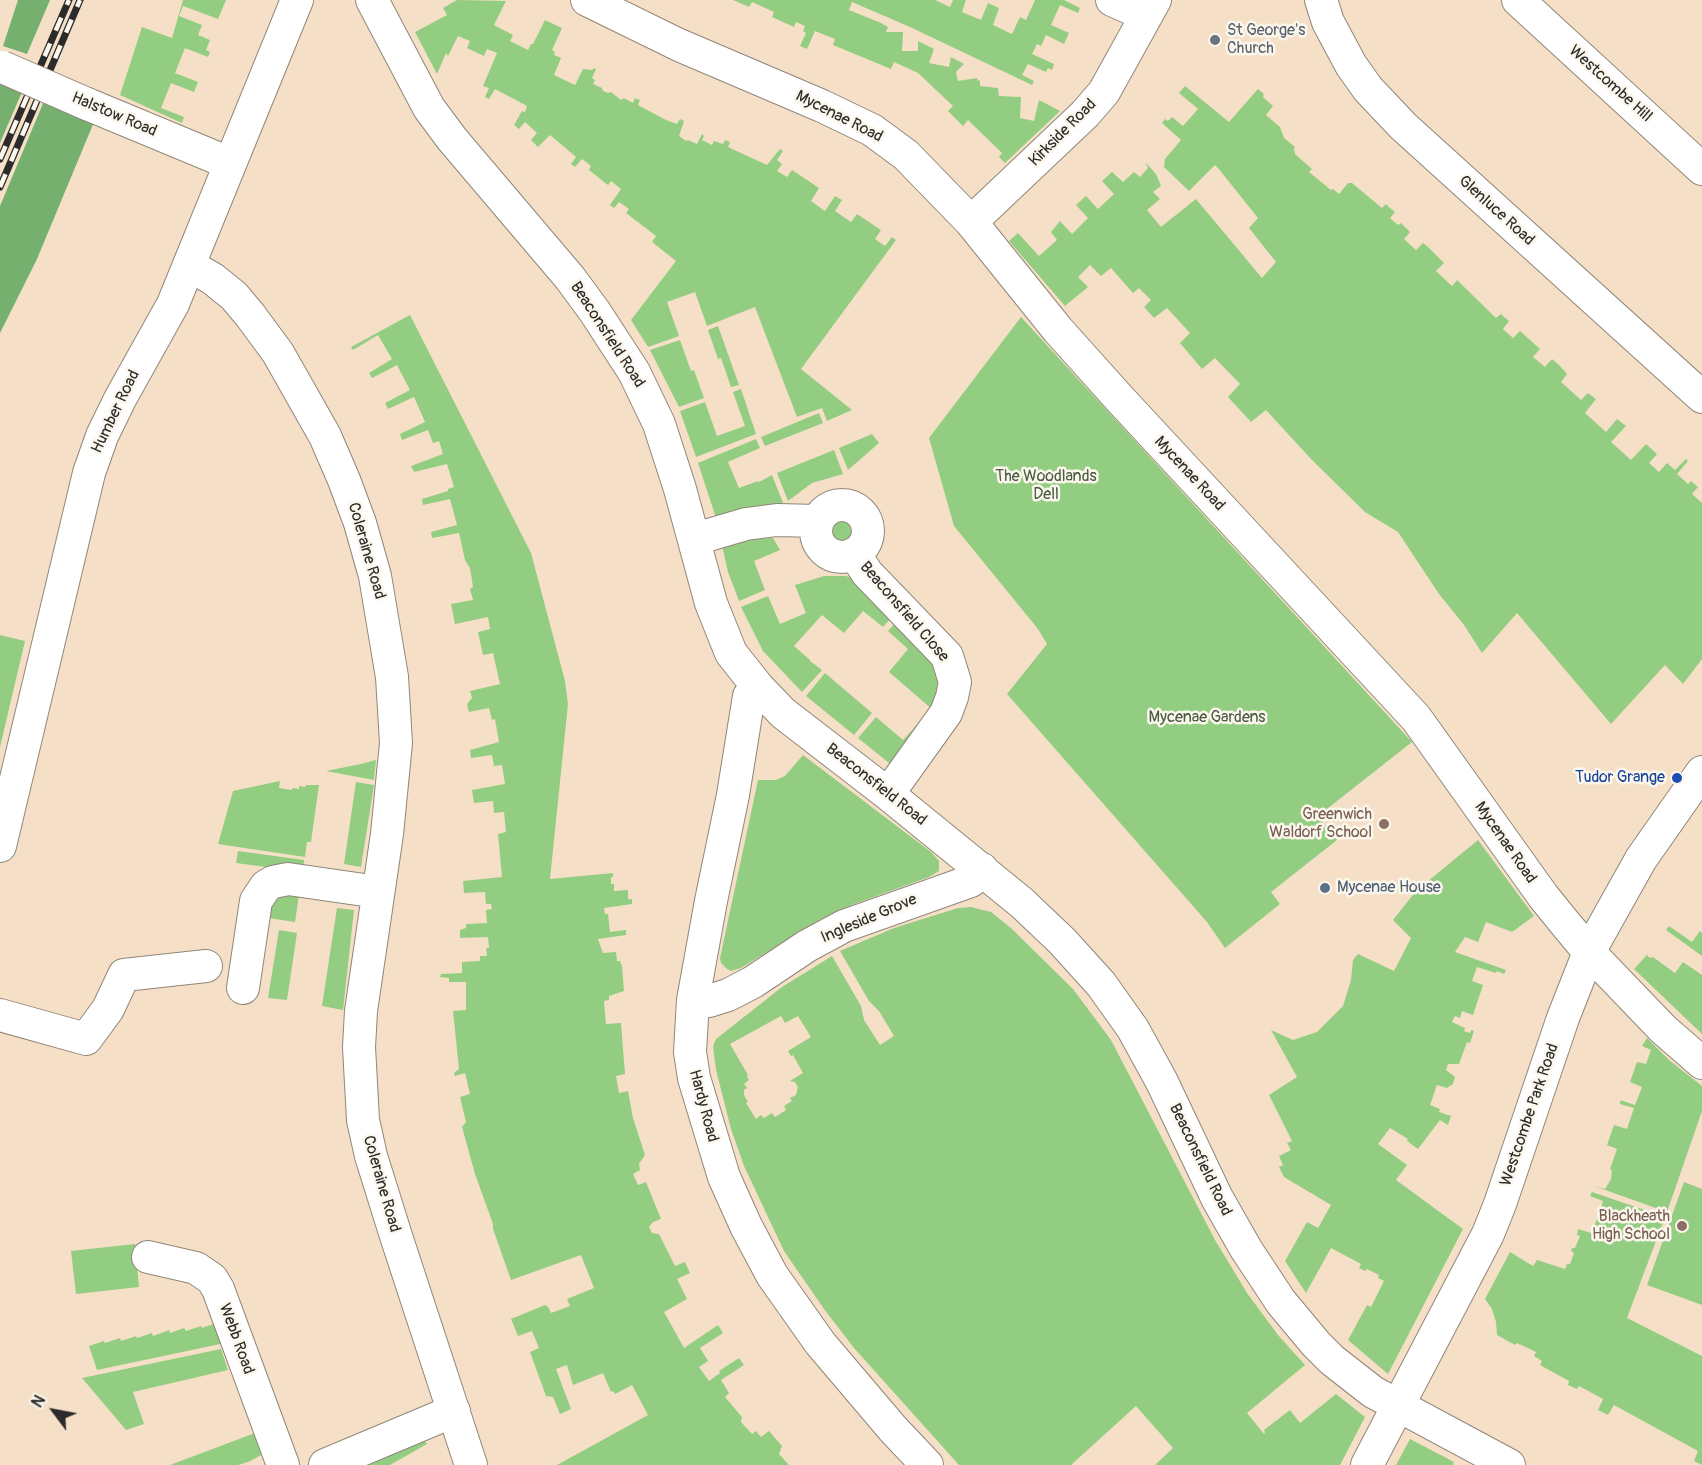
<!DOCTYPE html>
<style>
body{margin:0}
#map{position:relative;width:1702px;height:1465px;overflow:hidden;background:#f5e0c7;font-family:Pangolin,sans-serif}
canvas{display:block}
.north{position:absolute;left:24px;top:1381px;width:60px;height:60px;-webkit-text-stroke:4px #fbf7ec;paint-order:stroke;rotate:302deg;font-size:16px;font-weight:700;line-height:24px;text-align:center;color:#2b2b2b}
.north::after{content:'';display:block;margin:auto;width:21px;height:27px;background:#2b2b2b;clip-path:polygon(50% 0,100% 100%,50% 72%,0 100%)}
</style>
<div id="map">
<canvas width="1702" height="1465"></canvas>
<div class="north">N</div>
</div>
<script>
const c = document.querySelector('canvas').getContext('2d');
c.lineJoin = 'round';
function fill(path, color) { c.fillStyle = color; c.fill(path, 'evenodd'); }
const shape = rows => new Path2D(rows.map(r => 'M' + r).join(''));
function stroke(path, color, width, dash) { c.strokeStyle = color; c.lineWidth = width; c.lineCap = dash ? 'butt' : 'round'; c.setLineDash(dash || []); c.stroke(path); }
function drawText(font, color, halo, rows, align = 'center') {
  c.font = font + ' Pangolin,sans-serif'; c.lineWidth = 5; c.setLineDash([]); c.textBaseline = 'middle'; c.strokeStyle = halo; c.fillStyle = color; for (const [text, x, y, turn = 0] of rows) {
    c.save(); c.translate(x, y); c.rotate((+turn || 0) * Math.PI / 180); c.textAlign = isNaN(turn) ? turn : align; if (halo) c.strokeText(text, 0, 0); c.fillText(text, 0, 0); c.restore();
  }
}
fill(shape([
 [183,0,226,0,218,19,183,6,179,16,202,25,198,35,210,40,206,50,210,52,208,57,185,48,175,73,198,82,194,92,171,83,161,108,184,117,182,123,120,95,142,27,172,38],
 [457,0,506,1,494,25,513,35,510,41,528,50,531,44,533,44,545,20,562,28,552,50,555,52,554,55,561,58,554,75,575,85,583,69,592,70,594,68,596,69,592,78,595,80,593,84,602,88,603,91,608,93,611,92,621,100,624,98,633,103,635,98,637,99,640,100,638,105,666,120,677,124,680,119,684,121,679,136,686,141,688,140,697,144,702,134,704,136,702,140,712,145,714,141,723,144,725,140,730,142,728,147,767,165,780,149,783,151,777,160,782,164,777,171,787,177,792,170,819,188,811,201,825,211,835,196,842,200,835,211,851,222,857,214,881,230,875,239,885,246,892,237,896,240,801,369,852,410,827,421,822,408,797,417,755,307,707,326,695,292,667,302,679,336,648,347,631,320,676,261,652,242,656,236,626,213,629,209,619,202,614,208,610,205,621,189,611,181,608,185,589,170,591,166,582,159,575,167,571,164,576,157,550,135,538,147,531,140,537,133,525,122,519,129,514,125,522,111,525,112,527,106,495,89,489,99,485,97,489,88,483,86,497,53,487,49,484,56,467,48,470,41,458,36,448,56,446,53,437,74,415,32,447,15,443,8],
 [733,0,935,0,950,7,953,0,966,0,962,12,981,20,988,3,999,8,993,25,1012,34,1020,17,1026,20,1035,0,1064,0,1080,8,1078,13,1060,5,1051,25,1069,33,1064,44,1046,35,1041,46,1037,44,1032,54,1054,64,1052,70,1048,68,1046,72,1028,64,1022,75,1034,81,1032,85,910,27,852,2,849,10,881,23,888,27,886,32,903,32,902,51,918,51,918,41,934,49,929,63,949,67,951,57,964,64,956,72,958,81,977,78,978,81,980,80,980,86,998,88,999,96,1021,97,1020,118,1034,121,1039,100,1060,111,1005,163,999,157,1002,153,968,120,963,126,948,111,953,106,918,73,894,62,891,69,833,45,835,39,815,31,807,49,800,46,806,33,803,31,805,26,796,22,794,27,772,17,774,12,752,2,749,7],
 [1185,86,1229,122,1258,89,1264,94,1263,97,1273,106,1266,115,1280,127,1284,138,1295,147,1294,149,1295,154,1312,169,1309,172,1331,190,1333,189,1339,194,1348,183,1352,183,1382,208,1386,204,1390,208,1395,212,1390,218,1398,225,1401,223,1410,232,1404,239,1416,250,1423,243,1428,247,1444,263,1436,271,1452,286,1457,280,1496,318,1501,314,1503,316,1509,321,1503,329,1513,338,1520,331,1540,349,1533,357,1545,367,1552,359,1560,366,1567,374,1561,382,1581,400,1588,393,1596,399,1585,413,1606,432,1617,419,1626,426,1611,442,1631,460,1646,444,1657,454,1649,463,1659,472,1667,463,1675,470,1686,459,1688,461,1677,474,1688,484,1691,481,1698,487,1692,494,1702,503,1702,659,1683,684,1665,665,1611,724,1517,613,1482,653,1464,625,1439,594,1398,532,1365,512,1311,459,1266,410,1251,422,1228,397,1240,384,1215,358,1202,369,1180,343,1190,333,1167,308,1154,318,1144,307,1151,300,1139,288,1133,293,1111,268,1101,276,1090,265,1078,277,1088,287,1065,306,1009,241,1018,233,1039,256,1057,240,1051,232,1060,221,1072,234,1088,218,1076,205,1086,196,1098,209,1114,194,1102,181,1112,172,1123,182,1134,172,1140,177,1148,168,1145,162,1156,174,1161,186,1153,192,1160,199,1147,210,1161,227,1196,199,1262,278,1276,262,1249,228,1258,218,1218,168,1215,165,1189,191,1164,167,1165,159,1181,140,1162,123,1165,119,1168,121,1172,117,1183,126,1198,109,1179,93],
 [410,315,531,553,565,681,568,704,550,879,613,873,613,877,611,877,611,884,614,884,614,891,628,890,628,899,632,899,632,904,604,908,605,914,608,914,610,932,626,930,626,935,598,939,603,953,616,952,617,961,620,961,622,966,624,991,609,996,609,1000,604,1001,606,1024,621,1023,625,1074,616,1076,619,1093,628,1091,633,1118,645,1155,639,1164,640,1170,633,1174,638,1185,646,1182,661,1219,653,1222,649,1227,652,1233,659,1234,675,1266,685,1262,690,1273,677,1279,687,1299,664,1312,684,1348,718,1325,723,1333,700,1348,708,1361,699,1367,709,1381,720,1373,719,1371,739,1358,744,1365,721,1380,729,1393,725,1397,742,1417,741,1422,752,1434,756,1431,761,1437,769,1431,782,1446,779,1454,789,1465,557,1465,648,1415,632,1385,615,1394,613,1391,611,1392,603,1373,573,1385,567,1365,556,1369,571,1409,560,1414,553,1397,546,1396,530,1352,539,1348,532,1331,518,1336,511,1319,545,1305,548,1307,551,1313,570,1306,567,1299,594,1288,581,1255,511,1280,493,1229,493,1224,475,1174,462,1127,466,1122,460,1097,470,1094,465,1073,455,1076,454,1073,459,1069,453,1011,466,1010,466,982,449,982,449,978,440,977,441,974,462,973,462,962,480,961,480,956,487,956,486,948,489,948,488,937,460,938,460,930,466,928,466,924,487,923,486,910,492,909,491,904,486,904,485,892,464,893,463,881,502,877,498,834,506,832,504,812,494,813,493,801,474,803,472,790,505,784,502,765,494,766,492,755,471,758,470,750,499,742,495,719,492,720,489,708,469,712,467,704,472,698,470,691,500,684,493,653,483,655,478,632,490,629,488,617,455,624,451,604,473,600,470,589,473,587,470,568,465,560,459,533,432,538,431,532,457,525,450,499,423,505,422,499,448,491,448,489,454,487,447,464,414,472,411,466,443,454,439,441,433,443,428,430,402,440,400,434,425,422,414,397,388,409,385,403,410,390,397,365,372,378,369,373,392,359,378,335,353,350,351,347],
 [1021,317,1412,742,1318,816,1337,840,1271,892,1280,904,1225,948,1207,922,1007,694,1047,644,1038,629,954,526,929,438],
 [718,326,739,385,731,387,721,358,718,359,708,330],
 [680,340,691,371,694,370,704,398,679,407,650,350],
 [741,389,756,434,696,457,680,411,705,402,717,436,745,426,733,392],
 [819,413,823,423,765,446,761,437],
 [872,434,879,443,848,470,839,448],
 [756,439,760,448,728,462,739,488,758,481,759,482,772,475,783,503,717,521,698,463],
 [834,450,843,474,812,483,788,501,777,473],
 '822 531a20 20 0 1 1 40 0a20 20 0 1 1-40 0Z',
 [773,538,780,550,754,561,765,590,739,601,728,572,721,541],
 [824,576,846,576,855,579,894,615,883,627,863,611,844,633,822,615,794,646,810,660,810,661,822,670,802,692,763,651,741,607,768,596,780,624,806,613,795,585],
 [898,620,931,655,942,683,933,710,889,672,908,649,888,631],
 [0,635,25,641,0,747],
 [825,673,872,713,854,735,806,696],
 [876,717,903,740,923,718,926,720,894,767,858,738],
 [803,755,931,852,939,861,939,871,929,877,854,904,821,919,741,968,731,971,727,969,721,963,720,958,758,780,776,780,785,776],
 [376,760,374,780,326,771,361,764],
 [280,781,279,788,292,790,293,788,299,789,299,786,305,787,306,785,319,785,311,842,307,842,305,857,218,844,233,791],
 [356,782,374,785,361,867,344,864],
 [1478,840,1534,916,1512,932,1486,922,1478,942,1465,937,1455,952,1506,970,1504,974,1497,971,1496,973,1477,967,1472,981,1483,985,1473,1015,1462,1011,1460,1018,1455,1016,1452,1022,1465,1028,1464,1031,1470,1033,1471,1030,1474,1031,1470,1043,1467,1042,1459,1064,1448,1064,1446,1070,1455,1077,1453,1084,1447,1088,1437,1085,1430,1105,1440,1109,1439,1112,1451,1116,1448,1125,1440,1120,1418,1149,1407,1141,1408,1139,1390,1128,1378,1144,1407,1165,1396,1180,1463,1229,1388,1374,1348,1340,1367,1305,1371,1307,1384,1281,1378,1278,1379,1275,1367,1269,1365,1271,1359,1268,1361,1264,1331,1248,1306,1293,1285,1261,1307,1222,1318,1228,1331,1205,1284,1177,1279,1167,1283,1165,1279,1156,1291,1150,1287,1143,1292,1141,1269,1095,1297,1077,1271,1030,1293,1040,1317,1032,1343,1006,1351,980,1353,960,1358,954,1394,971,1411,938,1393,920,1416,891],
 [238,851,304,860,303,872,236,863],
 [300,888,295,922,262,917,267,899],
 [971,907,991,912,1012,929,1073,989,1111,1040,1215,1240,1247,1293,1278,1335,1305,1365,1247,1413,1264,1434,1265,1432,1264,1430,1290,1410,1300,1423,1336,1394,1365,1417,1340,1465,1155,1465,1173,1448,1136,1406,1071,1465,959,1465,854,1348,824,1309,784,1251,744,1166,731,1129,716,1070,713,1046,716,1039,782,987,832,956,861,1006,864,1020,880,1045,894,1036,879,1011,869,1001,840,951,894,928,958,908],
 [781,1016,785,1023,798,1016,811,1037,788,1051,791,1056,793,1055,803,1073,790,1081,795,1082,798,1087,796,1095,790,1098,792,1101,784,1106,786,1110,775,1117,772,1113,764,1118,761,1115,756,1119,746,1103,748,1102,744,1095,744,1090,747,1088,744,1084,749,1080,747,1076,748,1075,730,1044],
 [337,908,354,910,343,1010,322,1006],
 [1669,926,1692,942,1700,931,1702,933,1702,956,1666,930],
 [279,930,297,933,287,1000,268,998],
 [1647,955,1650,958,1653,957,1675,973,1683,962,1702,975,1702,1034,1634,969],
 [1647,1038,1669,1060,1702,1086,1702,1111,1667,1212,1594,1186,1605,1189,1611,1179,1612,1170,1610,1169,1617,1149,1607,1145,1614,1125,1627,1129,1634,1108,1620,1104,1620,1101,1623,1101,1635,1105,1642,1087,1630,1082,1637,1062,1646,1064,1651,1050,1642,1046],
 [1684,1182,1702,1189,1702,1305,1647,1285],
 [1592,1192,1665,1217,1627,1318,1702,1356,1702,1465,1694,1461,1698,1451,1614,1405,1608,1415,1598,1410,1603,1399,1579,1386,1577,1389,1568,1385,1569,1381,1540,1365,1542,1361,1534,1356,1536,1352,1517,1343,1515,1345,1497,1335,1496,1322,1492,1309,1485,1299,1510,1252,1533,1266,1537,1260,1565,1269,1567,1264,1570,1264,1574,1253,1571,1251,1572,1248,1575,1248,1580,1236,1577,1235,1578,1229,1591,1233,1599,1215,1603,1201,1590,1196],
 [135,1244,139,1287,76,1294,71,1251],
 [219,1322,225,1343,97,1370,89,1346,104,1341,105,1343,120,1338,121,1341,136,1336,137,1338,152,1333,153,1336,169,1330,170,1333,184,1328,186,1331,201,1326,202,1328],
 [221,1349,228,1370,133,1392,144,1424,126,1430,82,1378],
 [255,1433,263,1454,248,1462,238,1465,170,1465],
 [1410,1439,1454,1462,1453,1465,1396,1465],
 [424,1440,427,1444,390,1465,358,1465]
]), '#93cd81');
fill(shape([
 [18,0,50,0,27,54,3,46],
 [0,82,22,92,0,143],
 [44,101,94,122,37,259,0,333,0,206]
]), '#76b06f');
const minor = shape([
 [372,0,429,108,452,139,570,278,595,312,634,372,659,424,680,489,711,603,731,653,758,687,783,713,888,794,1022,903,1062,941,1101,984,1133,1029,1162,1082,1217,1198,1246,1249,1281,1302,1316,1344,1332,1360,1373,1392,1509,1465],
 [587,0,679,45,822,106,872,130,906,155,971,222,1058,330,1119,398,1416,718,1543,896,1564,922,1589,952,1663,1029,1702,1063],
 [1112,0,1146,15],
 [1321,0,1328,22,1351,65,1368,89,1403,126,1702,397],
 [1518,0,1702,169],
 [87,104,229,163],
 [971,222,1085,114,1104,92,1155,0],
 [189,265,213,279,234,296,250,315,278,353,325,436,344,480,360,523,375,576,392,677,396,743,387,834,361,1011,359,1047,363,1120,371,1156,396,1236,471,1465],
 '816 531a26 26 0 1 1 52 0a26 26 0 1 1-52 0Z',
 [695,539,746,524,777,520,818,521],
 [855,554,867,573,947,656,955,682,952,697,946,713,888,794],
 [758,687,749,696,733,795,711,901,693,1000,690,1052,694,1078,724,1177,746,1226,772,1275,820,1343,893,1429,927,1465],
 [0,846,89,473,102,436,120,399,173,304,297,0],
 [243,988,256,901,266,886,273,882,288,879,378,892],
 [693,1000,709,1001,728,995,753,982,807,946,844,926,971,881,982,869],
 [0,1015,86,1039,108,1009,124,975,206,966],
 [148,1257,196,1268,212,1279,218,1289,283,1465],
 [325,1465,454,1411],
 [1367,1465,1488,1234,1500,1204,1563,1018,1589,952,1641,859,1702,772]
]);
stroke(minor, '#908679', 34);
stroke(minor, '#fff', 32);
const rail = shape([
 [0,159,69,0],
 [0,187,80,0]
]);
stroke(rail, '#2b2b2b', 7);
stroke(rail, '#fbf7ec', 4.5, [14]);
const minorBridge = shape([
 [2,67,87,104]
]);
stroke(minorBridge, '#908679', 34, []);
stroke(minorBridge, '#fff', 32);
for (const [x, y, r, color] of [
 [1215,40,6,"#6b7280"],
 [1677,778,6,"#1a4fb4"],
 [1384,824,6,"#8d6e63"],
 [1325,888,6,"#5c6f8a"],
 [1682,1226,6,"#8d6e63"]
]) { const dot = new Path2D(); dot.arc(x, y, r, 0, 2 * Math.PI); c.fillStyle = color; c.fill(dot); stroke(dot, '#fbf7ec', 2); }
drawText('16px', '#5b616d', '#fbf7ec', [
 ["St George's",1227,31],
 ["Church",1227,49]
], 'left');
drawText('16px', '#2b2b2b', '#fbf7ec', [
 ["Westcombe Hill",1610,84,42],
 ["Halstow Road",114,115,23],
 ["Mycenae Road",839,117,27],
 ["Kirkside Road",1063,133,-45],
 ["Glenluce Road",1496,211,42],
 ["Beaconsfield Road",607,335,57],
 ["Humber Road",116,412,-64],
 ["Mycenae Road",1189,474,47],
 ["Coleraine Road",366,551,74],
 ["Beaconsfield Close",904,612,49],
 ["Beaconsfield Road",876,785,38],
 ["Mycenae Road",1505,843,55],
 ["Ingleside Grove",869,919,-23],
 ["Hardy Road",703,1106,75],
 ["Westcombe Park Road",1530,1115,-71],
 ["Beaconsfield Road",1200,1160,64],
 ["Coleraine Road",381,1184,74],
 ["Webb Road",236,1339,70]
]);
drawText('16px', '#4a5c45', '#fbf7ec', [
 ["The Woodlands",1046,477],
 ["Dell",1046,495],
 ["Mycenae Gardens",1207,718]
]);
drawText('16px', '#164399', '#fbf7ec', [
 ["Tudor Grange",1665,778]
], 'right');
drawText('16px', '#785e54', '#fbf7ec', [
 ["Greenwich",1372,815],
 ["Waldorf School",1372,833],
 ["Blackheath",1670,1217],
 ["High School",1670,1235]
], 'right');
drawText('16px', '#4e5e75', '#fbf7ec', [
 ["Mycenae House",1337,888]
], 'left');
</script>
